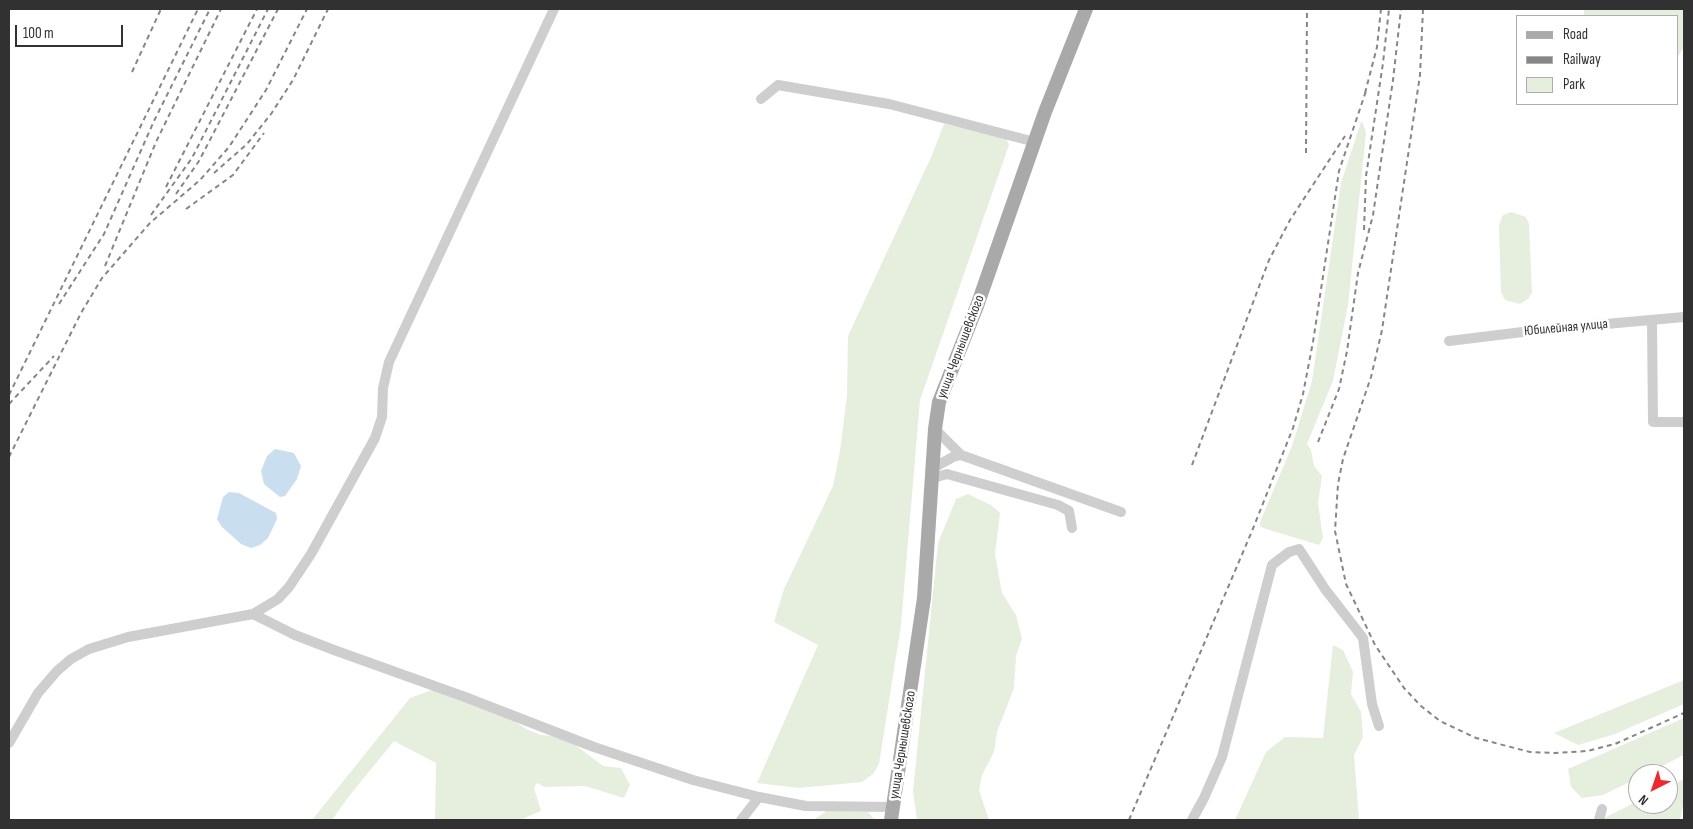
<!DOCTYPE html>
<meta charset="utf-8">
<style>
body{margin:0}
#map{position:relative;width:1693px;height:829px;overflow:hidden;background:#fff;font-family:"Sofia Sans Condensed",sans-serif}
canvas{display:block}
.frame{position:absolute;inset:0;border:10px solid #313131;pointer-events:none}
.legend{position:absolute;left:1516px;top:15px;width:162px;height:90px;box-sizing:border-box;background:#fff;border:1px solid #adadad;margin:0;padding:6px 9px;list-style:none;font-size:15px;color:#313131}
.legend li{display:flex;align-items:center;gap:10px;height:25px}
.legend b{width:25px;border:1px solid #adadad}
.north{position:absolute;left:1628px;top:764px;width:50px;height:50px;box-sizing:border-box;background:#fff;border:1px solid #adadad;border-radius:50%;rotate:221deg;font-size:14px;font-weight:700;line-height:20px;text-align:center;color:#313131}
.north::after{content:'';display:block;margin:auto;width:18px;height:22px;background:#f4262d;clip-path:polygon(50% 0,100% 100%,50% 72%,0 100%)}
.scale{position:absolute;left:15px;top:25px;width:108px;height:22px;box-sizing:border-box;border:2px solid #313131;border-top:0;padding-left:6px;font-size:15px;line-height:18px;white-space:nowrap;color:#313131;-webkit-text-stroke:4px #fff;paint-order:stroke}
</style>
<div id="map">
<canvas width="1693" height="829"></canvas>
<div class="frame"></div>
<ul class="legend">
<li><b style="height:6px;background:#a9a9a9"></b>Road</li>
<li><b style="height:6px;background:#868686"></b>Railway</li>
<li><b style="height:14px;background:#e6efde"></b>Park</li>
</ul>
<div class="north">N</div>
<div class="scale">100 m</div>
</div>
<script>
const c = document.querySelector('canvas').getContext('2d');
c.lineJoin = 'round';
function fill(path, color) { c.fillStyle = color; c.fill(path, 'evenodd'); }
const shape = rows => new Path2D(rows.map(r => 'M' + r).join(''));
function stroke(path, color, width, dash) { c.strokeStyle = color; c.lineWidth = width; c.lineCap = dash ? 'butt' : 'round'; c.setLineDash(dash || []); c.stroke(path); }
function drawText(font, color, halo, rows, align = 'center') {
  c.font = font + ' "Sofia Sans Condensed",sans-serif'; c.lineWidth = 5; c.setLineDash([]); c.textBaseline = 'middle'; c.strokeStyle = halo; c.fillStyle = color; for (const [text, x, y, turn = 0] of rows) {
    c.save(); c.translate(x, y); c.rotate((+turn || 0) * Math.PI / 180); c.textAlign = isNaN(turn) ? turn : align; if (halo) c.strokeText(text, 0, 0); c.fillText(text, 0, 0); c.restore();
  }
}
fill(shape([
 [1584,9,1684,9,1684,47,1677,58,1677,16,1584,16],
 [1361,122,1363,123,1366,133,1348,305,1333,381,1307,444,1311,450,1314,466,1322,476,1318,503,1323,538,1319,545,1263,528,1260,526,1260,522,1292,446,1312,381,1341,183],
 [944,124,1006,138,1009,145,920,400,901,625,879,764,873,774,862,782,799,788,757,783,818,645,774,622,784,589,833,486,840,451,847,395,848,336,932,155],
 [1511,212,1526,217,1529,224,1532,293,1528,299,1520,304,1505,300,1501,292,1499,225,1503,215],
 [968,494,991,505,1000,513,995,554,1002,593,1016,615,1022,639,1016,656,1014,688,997,732,994,752,982,775,979,790,989,820,917,820,913,791,938,543,956,499],
 [1333,645,1343,650,1353,672,1351,694,1361,712,1363,737,1354,755,1359,820,1235,820,1266,752,1285,737,1323,738],
 [1684,680,1684,704,1615,734,1578,745,1554,733],
 [435,689,500,712,528,730,541,735,565,737,603,766,621,768,630,785,624,798,585,786,544,787,537,783,534,788,541,811,520,820,435,820,436,763,394,741,349,796,332,820,312,820,410,698],
 [1684,718,1684,755,1646,774,1638,774,1638,778,1603,795,1582,798,1571,787,1568,769],
 [1684,779,1684,801,1680,820,1600,820,1638,801,1638,804,1668,804,1668,787],
 [826,811,868,812,875,820,815,819]
]), '#e6efde');
fill(shape([
 [275,449,294,453,301,466,297,479,285,496,280,497,264,484,261,471,267,456],
 [229,492,239,493,276,513,277,519,268,538,260,545,251,548,241,544,222,527,217,519,223,497]
]), '#c9dff0');
stroke(shape([
 [761,99,778,85,889,104,1035,142],
 [1652,321,1653,422,1684,422],
 [1449,341,1539,330,1684,317],
 [935,429,961,455,1121,512],
 [933,468,953,457,961,455],
 [933,478,947,474,1058,505,1069,511,1072,528],
 [253,614,295,635,334,650,465,697,594,747,693,780,759,797,806,806,893,807],
 [9,743,38,693,57,671,71,659,89,649,128,637,253,614,278,599,289,587,311,554,375,438,382,417,383,388,389,362,554,9],
 [741,820,759,797],
 [1192,820,1204,798,1222,757,1272,565,1289,552,1299,549,1325,589,1363,638,1372,704,1379,726],
 [1599,820,1602,809]
]), '#cecece', 10);
stroke(shape([
 [891,820,924,598,935,429,939,402,977,306,1045,112,1086,9]
]), '#a9a9a9', 14);
stroke(shape([
 [1423,9,1420,75,1382,330,1371,377,1343,459,1338,484,1335,531,1346,584,1375,645,1404,688,1421,706,1440,721,1476,738,1530,752,1555,753,1587,751,1615,744,1684,713],
 [132,72,161,9],
 [1365,93,1377,47,1381,9],
 [1306,153,1307,9],
 [214,173,247,144,271,114,293,80,328,9],
 [166,187,257,9],
 [176,194,199,161,278,9],
 [186,209,233,175,264,133],
 [151,215,192,158,268,9],
 [1364,230,1366,176,1383,63,1389,9],
 [105,266,156,142,221,9],
 [59,304,104,234,154,121,210,9],
 [9,395,198,9],
 [9,404,54,356],
 [1318,442,1339,389,1347,351,1358,273,1373,215,1393,80,1401,9],
 [9,457,81,313,102,278,150,223,200,180,229,147,266,90,307,9],
 [1192,465,1269,260,1290,220,1345,136],
 [1129,820,1252,531,1293,428,1303,394,1313,342,1339,171,1367,88]
]), '#868686', 2, [5, 4]);
drawText('14px', '#313131', '#fff', [
 ["Юбилейная улица",1566,328,-5],
 ["улица Чернышевского",961,347,-69],
 ["улица Чернышевского",903,745,-81]
]);
</script>
